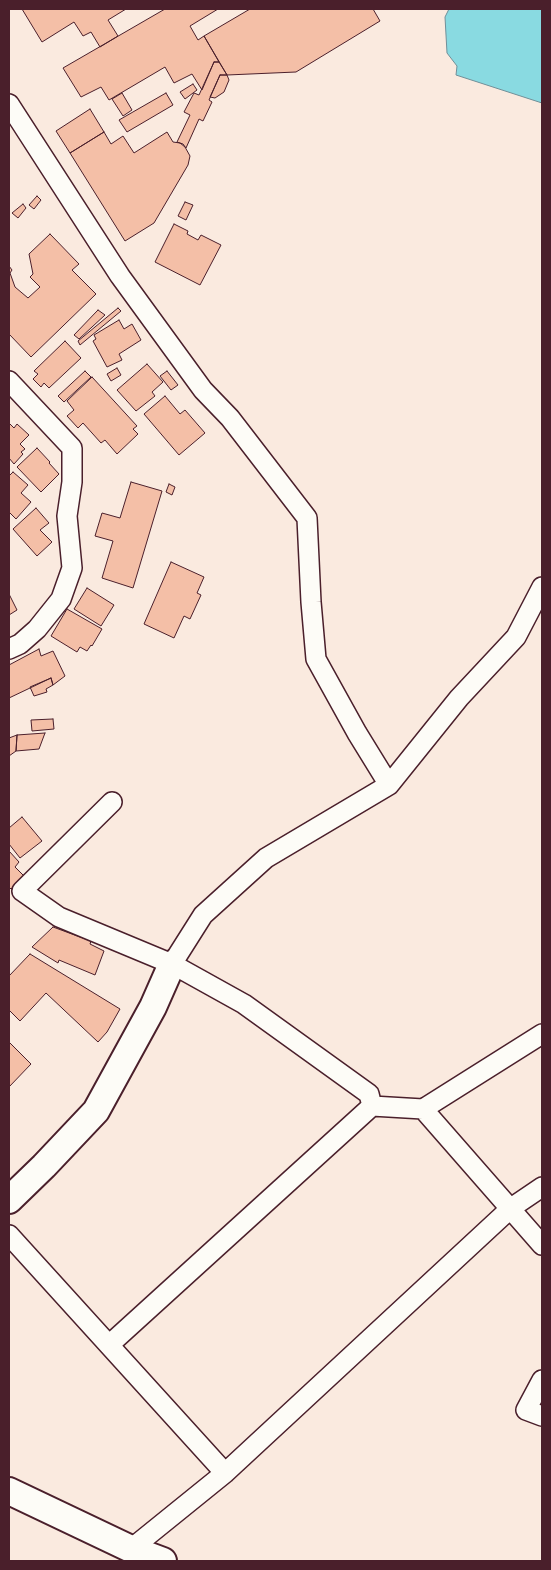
<!DOCTYPE html>
<style>
body{margin:0}
#map{position:relative;width:551px;height:1570px;overflow:hidden;background:#faeadf;font-family:Caveat,sans-serif}
canvas{display:block}
.frame{position:absolute;inset:0;border:10px solid #4a1f2b;pointer-events:none}
</style>
<div id="map">
<canvas width="551" height="1570"></canvas>
<div class="frame"></div>
</div>
<script>
const c = document.querySelector('canvas').getContext('2d');
c.lineJoin = 'round';
function fill(path, color) { c.fillStyle = color; c.fill(path, 'evenodd'); }
const shape = rows => new Path2D(rows.map(r => 'M' + r).join(''));
function stroke(path, color, width, dash) { c.strokeStyle = color; c.lineWidth = width; c.lineCap = dash ? 'butt' : 'round'; c.setLineDash(dash || []); c.stroke(path); }
const water = shape([
 [449,9,542,9,542,103,456,75,457,66,447,53,445,17,449,9]
]);
fill(water, '#89dae1');
stroke(water, '#708f98', 1);
const building = shape([
 [22,9,126,9,108,20,118,36,100,47,91,32,83,36,74,22,42,42,22,9],
 [165,9,218,9,190,26,198,40,204,36,219,62,214,62,202,90,192,74,174,83,165,67,109,100,101,87,81,97,63,68,165,9],
 [250,9,373,9,380,21,296,72,227,75,204,36,250,9],
 [214,62,219,62,227,75,220,75,209,100,212,102,203,121,199,119,186,148,183,144,177,142,190,115,184,112,194,93,199,95,214,62],
 [220,75,227,75,229,80,224,92,215,98,210,97,220,75],
 [193,84,197,90,185,99,180,92,193,84],
 [122,93,132,110,123,116,112,99,122,93],
 [166,93,173,105,127,132,119,120,166,93],
 [90,109,104,132,70,153,56,131,90,109],
 [104,132,111,144,123,136,134,153,167,132,173,142,180,143,185,147,190,156,188,165,154,223,125,241,70,153,104,132],
 [37,196,41,200,34,209,29,205,37,196],
 [185,202,193,205,186,220,178,216,185,202],
 [23,204,26,208,18,218,12,213,23,204],
 [174,224,188,231,187,234,198,240,201,235,221,245,200,285,155,262,174,224],
 [50,234,79,264,72,270,96,294,31,357,9,334,9,266,12,270,10,273,15,287,28,298,40,287,30,277,33,274,29,254,50,234],
 [118,308,121,311,80,345,78,341,118,308],
 [98,310,105,315,79,339,74,335,98,310],
 [119,320,124,329,132,324,141,340,119,354,122,360,107,367,93,341,96,339,94,335,119,320],
 [65,341,81,358,49,388,44,383,41,387,33,379,38,374,34,371,65,341],
 [147,364,163,382,152,392,155,396,136,411,117,390,147,364],
 [117,368,121,375,111,381,107,374,117,368],
 [85,371,91,377,64,402,58,396,85,371],
 [167,371,178,385,171,390,160,376,167,371],
 [92,377,137,426,133,429,138,434,117,454,105,440,101,443,83,423,78,428,67,416,74,410,67,401,92,377],
 [165,396,180,414,185,410,205,433,179,455,144,414,165,396],
 [9,423,14,428,17,424,29,435,20,444,25,449,21,452,23,454,14,464,9,458,9,423],
 [37,448,50,462,49,463,59,474,41,492,17,467,37,448],
 [13,472,28,485,21,493,31,502,16,519,9,512,9,476,13,472],
 [131,482,162,491,133,588,102,578,113,541,95,536,102,513,120,518,131,482],
 [169,484,175,487,172,495,166,492,169,484],
 [36,508,49,523,40,530,52,542,37,556,13,529,36,508],
 [171,562,204,577,197,593,201,595,190,619,184,616,174,638,144,624,171,562],
 [87,588,114,605,101,626,74,609,87,588],
 [9,594,17,610,9,615,9,594],
 [67,609,102,629,92,646,91,645,87,651,80,647,77,652,51,636,67,609],
 [39,649,41,656,53,651,65,676,53,685,51,678,9,698,9,665,39,649],
 [51,678,53,685,46,689,47,692,34,696,30,687,51,678],
 [53,719,54,729,32,731,31,720,53,719],
 [45,733,39,749,16,751,17,735,45,733],
 [17,735,16,751,9,756,9,738,17,735],
 [22,817,42,841,20,858,9,844,9,828,22,817],
 [9,851,19,862,15,867,24,876,11,889,9,887,9,851],
 [53,927,91,941,90,944,104,951,95,975,59,960,58,963,32,947,53,927],
 [30,954,120,1009,107,1032,98,1042,46,993,20,1021,9,1010,9,976,30,954],
 [9,1042,31,1064,9,1087,9,1042]
]);
fill(building, '#f4bfa7');
stroke(building, '#4a1f2b', 1);
const street = shape([
 [9,104,120,276,203,390,230,418,307,518,311,602,316,659,357,733,389,785],
 [9,381,72,448,72,482,67,516,72,568,61,599,37,629,20,644,9,649],
 [112,802,22,891,59,917,172,964,244,1004,369,1094,372,1106,423,1109,542,1034],
 [172,964,203,915,266,858,389,785,459,698,516,637,542,587],
 [423,1109,542,1245],
 [9,1235,225,1473],
 [109,1345,372,1106],
 [542,1380,526,1410,542,1416],
 [131,1549,225,1473,511,1208,542,1187]
]);
const secondary = shape([
 [9,1200,44,1166,96,1111,153,1007,172,964],
 [9,1491,131,1549,163,1561]
]);
stroke(street, '#4a1f2b', 22);
stroke(secondary, '#4a1f2b', 30);
stroke(street, '#fdfcf7', 19);
stroke(secondary, '#fdfcf7', 26);
</script>
